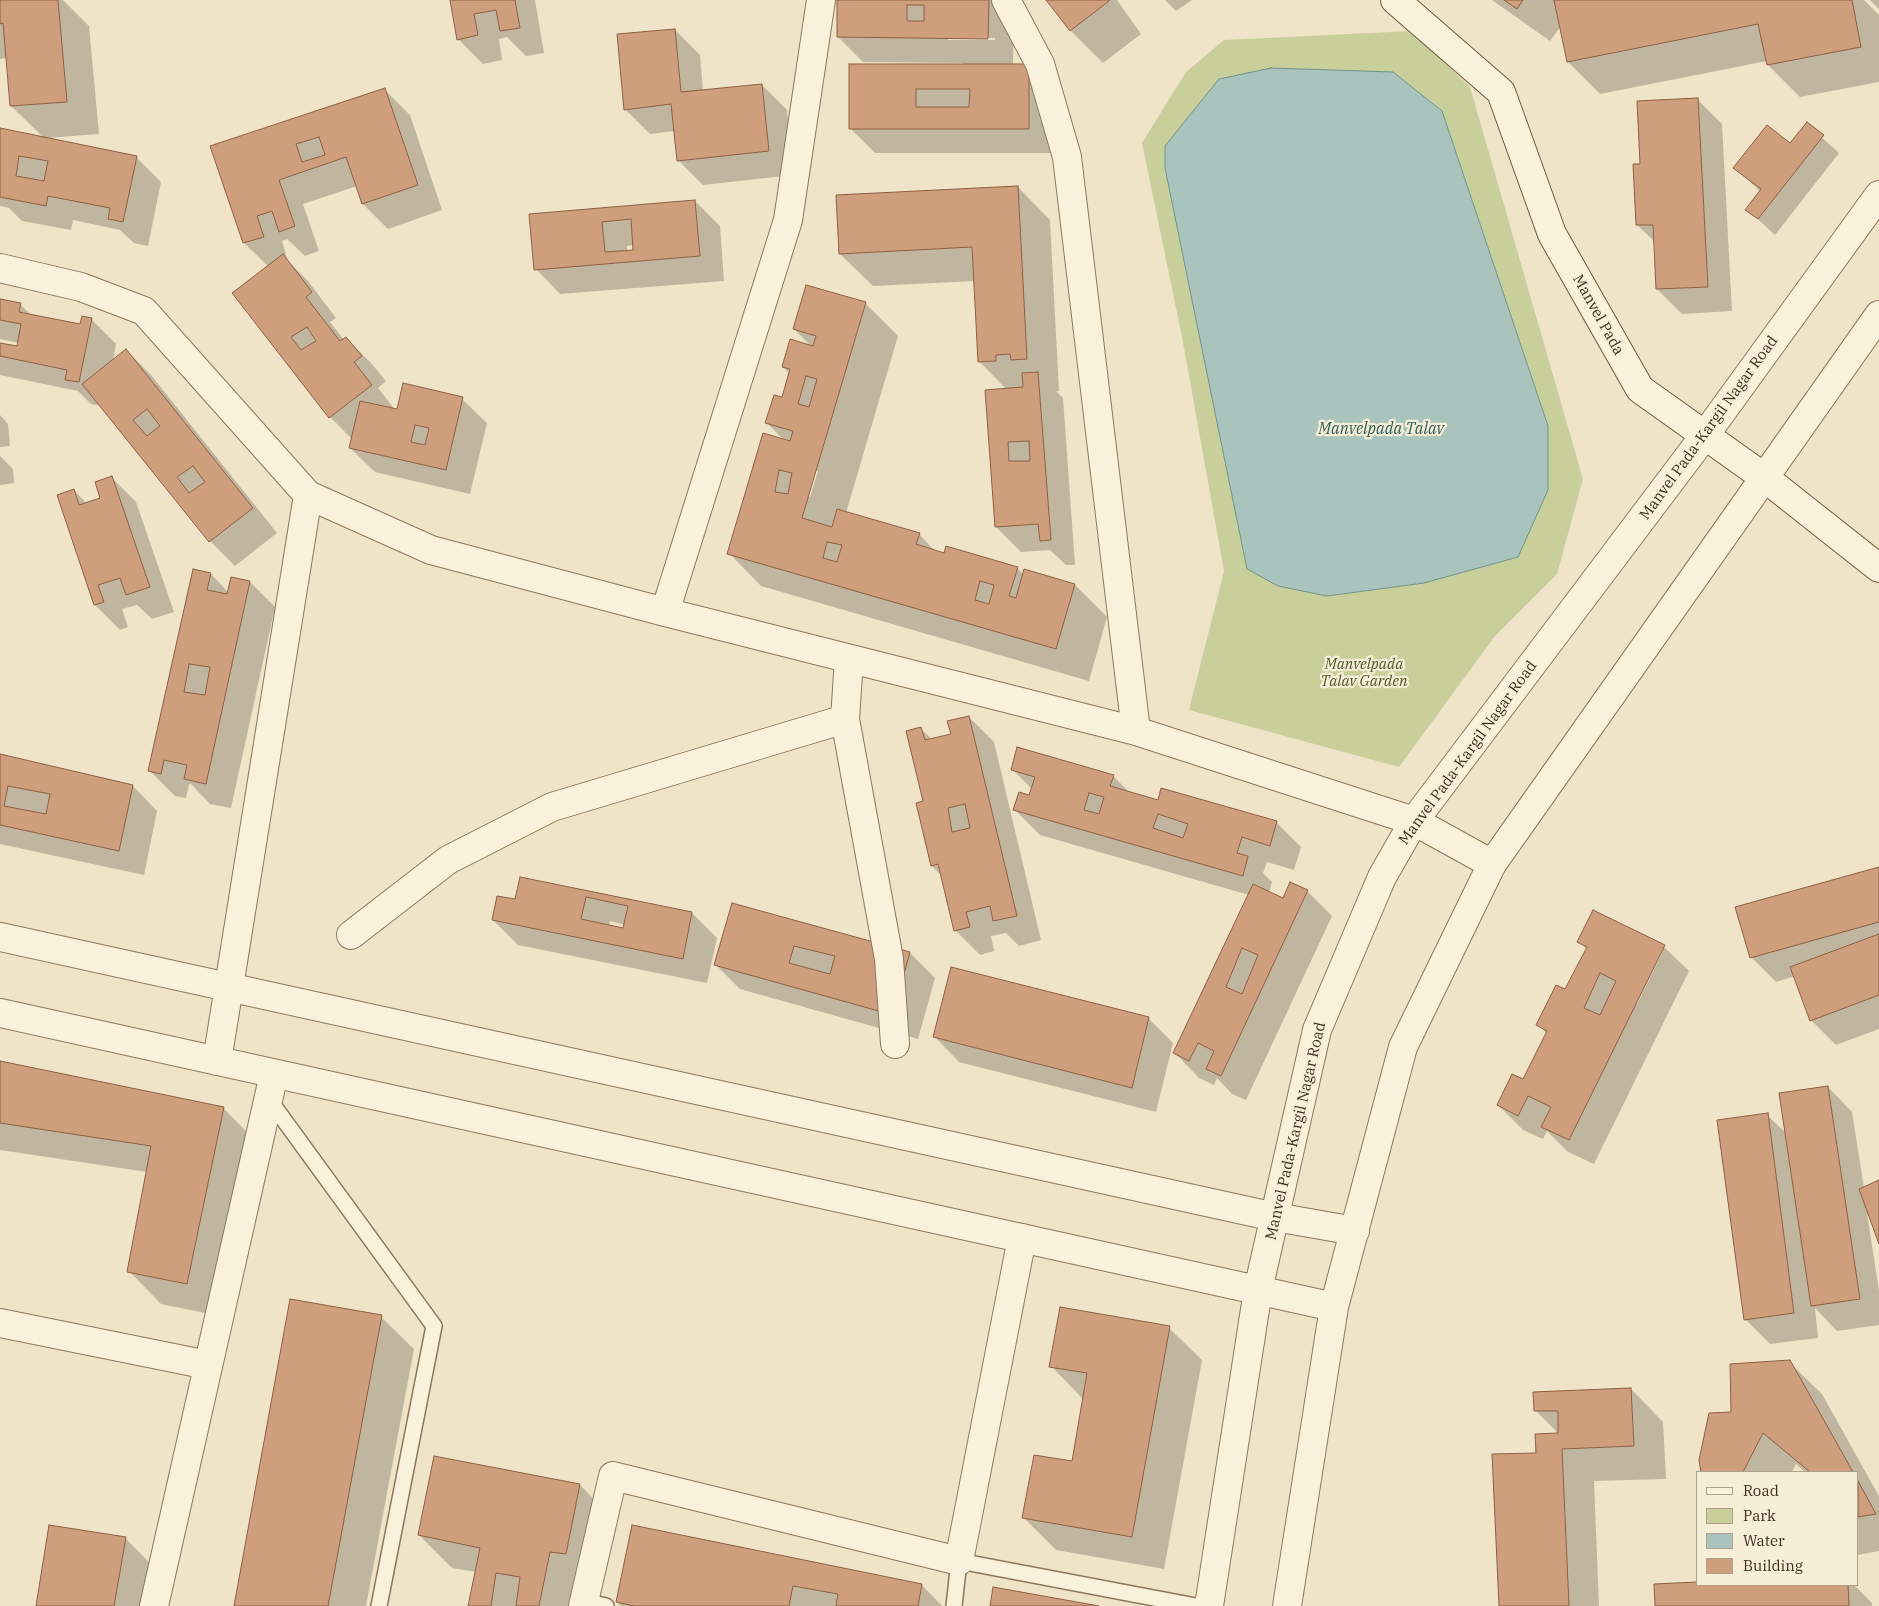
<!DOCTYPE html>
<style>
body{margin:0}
#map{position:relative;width:1879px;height:1606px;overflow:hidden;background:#f0e4c8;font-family:"IBM Plex Serif",serif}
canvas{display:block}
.legend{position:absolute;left:1696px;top:1471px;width:162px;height:115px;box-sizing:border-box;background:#f7eed8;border:1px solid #ada18e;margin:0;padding:6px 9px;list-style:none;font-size:15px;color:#3d2e20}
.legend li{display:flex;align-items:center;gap:10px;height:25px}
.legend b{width:25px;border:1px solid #ada18e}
</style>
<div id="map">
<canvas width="1879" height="1606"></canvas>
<ul class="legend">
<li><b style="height:6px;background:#faf1dc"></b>Road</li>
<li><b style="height:14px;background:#c9cf9b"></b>Park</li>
<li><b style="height:14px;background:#a9c4bc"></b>Water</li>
<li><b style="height:14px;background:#cf9f7d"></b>Building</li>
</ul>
</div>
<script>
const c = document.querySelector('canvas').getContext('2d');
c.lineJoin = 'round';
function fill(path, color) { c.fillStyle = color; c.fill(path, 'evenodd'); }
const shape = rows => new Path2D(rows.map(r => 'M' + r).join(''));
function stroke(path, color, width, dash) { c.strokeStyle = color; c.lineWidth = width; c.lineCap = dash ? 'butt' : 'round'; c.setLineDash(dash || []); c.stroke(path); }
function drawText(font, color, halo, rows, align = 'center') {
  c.font = font + ' "IBM Plex Serif",serif'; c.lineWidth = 4.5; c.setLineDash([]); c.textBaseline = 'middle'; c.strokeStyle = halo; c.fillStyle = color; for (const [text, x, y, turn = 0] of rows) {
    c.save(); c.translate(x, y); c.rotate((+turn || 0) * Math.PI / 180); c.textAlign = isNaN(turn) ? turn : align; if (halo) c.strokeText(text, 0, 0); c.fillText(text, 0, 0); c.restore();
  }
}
fill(shape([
 [1412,31,1470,87,1583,479,1557,574,1495,636,1399,767,1189,710,1224,571,1182,337,1142,143,1186,72,1224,40],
 [1393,72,1442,111,1548,426,1518,557,1424,583,1327,596,1247,569,1165,168,1165,146]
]), '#c9cf9b');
const water = shape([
 [1271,68,1393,72,1442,111,1548,426,1548,490,1518,557,1424,583,1327,596,1278,586,1247,569,1165,168,1165,146,1219,79,1271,68]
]);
fill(water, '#a9c4bc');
stroke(water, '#6f938a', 1);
fill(shape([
 [0,0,63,0,89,26,99,134,47,138,136,157,161,182,148,246,134,243,120,230,73,220,71,230,22,221,9,208,0,206,0,129,44,138,11,106,7,58,0,59],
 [451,0,535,0,544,53,526,56,507,37,499,39,502,60,483,64,458,39],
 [838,0,1003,0,1014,12,1013,65,1028,65,1054,153,875,153,851,129,850,65,963,65,963,63,863,62,838,37],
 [948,37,995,38,995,40,948,40],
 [1048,0,1117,0,1141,34,1103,63,1071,31],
 [1165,0,1192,0,1176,11],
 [1492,0,1864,0,1879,15,1879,82,1800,97,1768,65,1767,61,1600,94,1568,62,1561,26,1550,41],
 [1870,0,1879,0,1879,9],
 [675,30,700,55,703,91,762,85,787,110,793,175,703,185,678,160,675,131,650,134,625,109],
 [385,90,410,115,442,210,388,229,363,204,357,186,303,204,319,251,305,256,287,239,282,241,288,261,308,281,336,318,330,322,344,340,346,338,371,363,386,381,378,388,396,411,462,399,487,423,470,494,375,472,350,448,352,439,330,417,234,294,269,267,244,243,212,147],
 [1697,99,1722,124,1732,311,1682,314,1657,289,1655,242,1637,225,1641,165],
 [1807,124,1839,153,1775,235,1747,209,1761,192,1735,168,1791,145],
 [1018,187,1050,220,1059,391,1056,391,1063,398,1075,565,1066,565,1050,550,1021,552,996,527,1007,390,979,361,975,281,873,286,840,254],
 [695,201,720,226,724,281,560,294,536,269,531,215],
 [634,245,634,252,627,252,627,246],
 [0,300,20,304,32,316,81,326,91,319,116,344,113,361,126,350,151,375,277,533,235,566,210,541,102,406,91,404,78,391,0,375,0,344,18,348,19,343,0,339],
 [865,303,898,336,846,513,919,534,936,552,1017,568,1024,575,1025,570,1075,585,1107,617,1089,681,761,586,729,553,785,441,767,423,783,399,790,374,783,367,812,347,794,329],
 [815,471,818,471,810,497,807,497],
 [0,415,8,424,10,446,0,447],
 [0,456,13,469,14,483,0,485],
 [112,478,136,502,174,612,152,619,137,605,122,609,128,627,120,630,95,605,59,495,74,490,87,504,102,499],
 [211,574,229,593,232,579,250,582,275,607,231,808,210,804,191,784,189,784,186,798,175,796,150,771],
 [969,717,994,742,1041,940,1019,946,1006,933,991,936,994,951,980,955,955,930,941,875,932,866,924,802,921,729,932,739,952,735],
 [0,756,133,786,157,811,144,875,0,844],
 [1012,769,1113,776,1130,793,1159,801,1276,822,1301,847,1294,870,1267,862,1263,873,1272,882,1269,893,1283,899,1290,883,1307,891,1332,916,1246,1100,1232,1094,1217,1078,1214,1085,1199,1078,1175,1053,1249,895,1040,835,1015,810,1030,796,1032,789],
 [1879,868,1879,1029,1836,1045,1811,1020,1795,976,1776,982,1751,957],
 [521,879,692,913,717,938,707,983,518,945,493,920,516,900],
 [610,921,625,925,624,929,609,926],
 [732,904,910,953,935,978,918,1039,740,989,716,965],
 [1579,942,1664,947,1689,971,1594,1164,1568,1152,1547,1131,1543,1139,1523,1130,1498,1105,1523,1081,1547,1034,1538,1025,1566,991,1587,949],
 [1661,950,1663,951,1637,1004,1636,1002],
 [1148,1018,1173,1043,1156,1112,959,1062,935,1037],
 [0,1062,224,1109,256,1141,220,1316,161,1304,129,1271,147,1172,0,1150],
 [1828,1087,1852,1112,1864,1188,1879,1181,1879,1241,1867,1213,1879,1291,1879,1325,1837,1331,1815,1308,1818,1338,1770,1344,1745,1319,1767,1115,1787,1134],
 [381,1317,414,1349,366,1606,235,1606],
 [1169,1328,1202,1360,1164,1569,1056,1550,1023,1517,1073,1463,1083,1399,1051,1366],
 [1789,1362,1822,1394,1879,1496,1879,1551,1858,1555,1858,1472,1805,1472,1796,1464,1792,1472,1702,1472,1700,1460],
 [1631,1389,1663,1422,1666,1479,1594,1481,1599,1606,1501,1606,1537,1454,1559,1434,1536,1411],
 [580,1485,612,1518,578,1606,470,1606,476,1572,452,1568,419,1535],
 [633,1527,922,1585,942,1606,621,1606,617,1602],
 [125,1538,158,1571,152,1606,37,1606],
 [1698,1585,1854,1585,1872,1603,1872,1606,1656,1606]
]), '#0003');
const building = shape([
 [0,0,58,0,67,102,10,106,3,23,0,24,0,0],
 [450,0,515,0,520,28,500,31,496,10,474,14,478,35,457,40,450,0],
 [837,0,989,0,988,39,837,37,837,0],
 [907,5,924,5,924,21,907,21,907,5],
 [1046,0,1109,0,1109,1,1070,31,1046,0],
 [1504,0,1523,0,1517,9,1504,0],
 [1554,0,1852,0,1861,47,1767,65,1758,24,1567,62,1554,0],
 [675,29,681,92,762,84,769,151,677,161,671,104,624,110,617,34,675,29],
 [849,64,1029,64,1029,129,849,129,849,64],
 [916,89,970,89,969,107,916,107,916,89],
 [385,88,418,185,362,204,346,157,279,180,295,226,279,232,272,211,257,216,264,237,243,243,210,146,385,88],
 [319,137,325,155,302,162,296,144,319,137],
 [1698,98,1708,287,1656,289,1653,225,1636,225,1633,164,1640,164,1637,101,1698,98],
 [1807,122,1824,135,1758,219,1745,210,1761,189,1733,168,1767,125,1790,143,1807,122],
 [0,128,137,156,123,222,108,219,110,208,48,196,46,206,0,197,0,128],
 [19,156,48,161,44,181,16,176,19,156],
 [1018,186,1027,359,1011,360,1010,354,996,355,996,361,978,362,972,247,839,254,836,195,1018,186],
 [695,200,700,256,534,270,529,214,695,200],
 [631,219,633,250,605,252,602,222,631,219],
 [283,254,312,292,306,297,340,341,346,337,362,356,354,362,372,385,329,418,232,293,283,254],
 [307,327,316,341,301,350,291,337,307,327],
 [806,285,866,302,802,518,832,527,837,509,920,533,916,544,944,553,946,546,1018,567,1009,596,1016,598,1024,569,1075,584,1056,649,727,554,763,433,790,441,793,431,765,423,774,395,782,397,790,369,782,367,790,339,813,346,816,336,793,329,806,285],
 [806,376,817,379,809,407,798,404,806,376],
 [779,470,792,473,788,494,775,492,779,470],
 [827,542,842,545,837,562,823,558,827,542],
 [980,581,994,585,989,604,975,600,980,581],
 [0,299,21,303,19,312,80,324,82,316,92,318,79,382,65,380,67,370,0,356,0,343,17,346,21,324,0,320,0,299],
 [126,349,253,508,209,542,82,384,126,349],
 [147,409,160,426,147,436,133,420,147,409],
 [193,466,205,482,189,493,177,477,193,466],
 [1038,372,1051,540,1040,541,1038,524,995,527,985,390,1023,387,1022,373,1038,372],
 [1029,441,1030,461,1009,461,1008,442,1029,441],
 [403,383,463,397,446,470,349,448,360,401,397,409,403,383],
 [415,425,429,428,425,445,411,442,415,425],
 [112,476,150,587,126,595,120,578,98,585,104,602,94,605,57,495,74,489,79,505,100,498,95,482,112,476],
 [193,569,211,573,207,590,227,594,231,577,250,581,206,784,184,779,187,765,164,760,161,774,148,771,193,569],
 [189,664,210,667,205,695,184,692,189,664],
 [969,716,1017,916,993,921,990,906,966,912,970,927,954,931,938,864,931,866,916,803,923,801,906,731,921,727,925,740,951,734,947,721,969,716],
 [965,804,970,828,952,832,948,808,965,804],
 [1017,747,1114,775,1110,786,1158,800,1161,788,1277,821,1270,846,1242,837,1237,853,1248,856,1243,876,1013,810,1019,792,1029,795,1035,777,1011,770,1017,747],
 [1089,793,1104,797,1099,814,1084,810,1089,793],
 [1158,814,1188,824,1183,838,1153,828,1158,814],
 [0,754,133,785,119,851,0,825,0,754],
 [8,786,50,794,46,814,4,806,8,786],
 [1879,867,1879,922,1750,958,1735,907,1879,867],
 [520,877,692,912,683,959,492,920,497,896,515,899,520,877],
 [586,897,628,906,623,928,581,919,586,897],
 [1290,882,1308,890,1221,1076,1206,1069,1214,1051,1198,1043,1189,1061,1173,1053,1253,884,1283,898,1290,882],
 [1242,948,1258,955,1242,994,1226,987,1242,948],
 [732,903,910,952,893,1015,714,965,732,903],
 [794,946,835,956,830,974,789,963,794,946],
 [1593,910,1665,945,1569,1140,1541,1127,1551,1107,1528,1096,1518,1116,1497,1105,1512,1074,1523,1079,1547,1031,1536,1025,1556,985,1565,989,1587,947,1577,942,1593,910],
 [1600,973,1616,981,1600,1015,1584,1008,1600,973],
 [1879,934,1879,995,1810,1021,1790,967,1879,934],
 [951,967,1149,1017,1132,1088,933,1037,951,967],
 [0,1061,224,1107,187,1284,127,1272,151,1146,0,1123,0,1061],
 [1828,1086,1860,1299,1811,1306,1779,1093,1828,1086],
 [1768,1113,1794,1313,1744,1320,1717,1120,1768,1113],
 [1879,1180,1879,1244,1859,1189,1879,1180],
 [290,1299,382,1315,328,1606,234,1606,290,1299],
 [1060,1307,1170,1326,1132,1537,1022,1518,1034,1455,1072,1461,1087,1373,1049,1367,1060,1307],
 [1790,1360,1853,1472,1810,1472,1763,1433,1743,1472,1701,1472,1699,1460,1709,1413,1731,1412,1730,1364,1790,1360],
 [1631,1388,1634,1446,1562,1449,1569,1606,1499,1606,1492,1454,1536,1453,1535,1434,1558,1433,1558,1411,1534,1411,1533,1392,1631,1388],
 [434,1456,580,1484,566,1554,550,1552,539,1606,516,1606,520,1577,496,1573,491,1606,468,1606,480,1548,418,1535,434,1456],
 [1858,1481,1876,1514,1858,1517,1858,1481],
 [49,1525,126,1537,114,1606,36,1606,49,1525],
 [632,1525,922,1584,918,1606,836,1606,838,1594,793,1586,789,1606,634,1606,616,1602,632,1525],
 [1698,1582,1698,1585,1848,1585,1849,1606,1655,1606,1654,1584,1698,1582],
 [993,1587,1099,1606,990,1606,993,1587]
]);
fill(building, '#cf9f7d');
stroke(building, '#8d5f41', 1);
const service = shape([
 [268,1098,434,1326,379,1606],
 [584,1601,606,1606],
 [954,1606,959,1561,1196,1606]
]);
const minor = shape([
 [1006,0,1040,64,1067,157,1136,731],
 [0,268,81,287,144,311,308,495,431,550,665,612,1136,731,1414,821,1492,864],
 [665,612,788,220,821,0],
 [845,719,889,959,895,1044],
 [351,935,448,860,552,807,845,719,849,659],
 [217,1061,308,495],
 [0,1323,208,1365],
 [154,1606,274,1074],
 [583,1606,613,1476,959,1561,1022,1238]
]);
const tertiary = shape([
 [0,937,1275,1217,1355,1231],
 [0,1013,1334,1307],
 [1209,1606,1258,1290,1317,1030,1382,877,1414,821,1705,435,1879,195],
 [1287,1606,1334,1307,1403,1047,1492,864,1879,315]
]);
const secondary = shape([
 [1395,0,1501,92,1552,234,1640,389,1765,478,1879,568]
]);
stroke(service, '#8d765c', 18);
stroke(minor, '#8d765c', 30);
stroke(tertiary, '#8d765c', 30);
stroke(secondary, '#6f573f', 30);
stroke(service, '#faf1dc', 15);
stroke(minor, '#faf1dc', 28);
stroke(tertiary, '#faf1dc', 28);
stroke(secondary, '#faf1dc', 28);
drawText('15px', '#3d2e20', '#f7eed8', [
 ["Manvel Pada",1598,315,61],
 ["Manvel Pada-Kargil Nagar Road",1709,428,-54],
 ["Manvel Pada-Kargil Nagar Road",1468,753,-54],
 ["Manvel Pada-Kargil Nagar Road",1296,1131,-77]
]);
drawText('italic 15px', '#4d5a26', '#f7eed8', [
 ["Manvelpada",1364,665],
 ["Talav Garden",1364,682]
]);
drawText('italic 16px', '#2f5d5a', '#f7eed8', [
 ["Manvelpada Talav",1381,429]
]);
</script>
